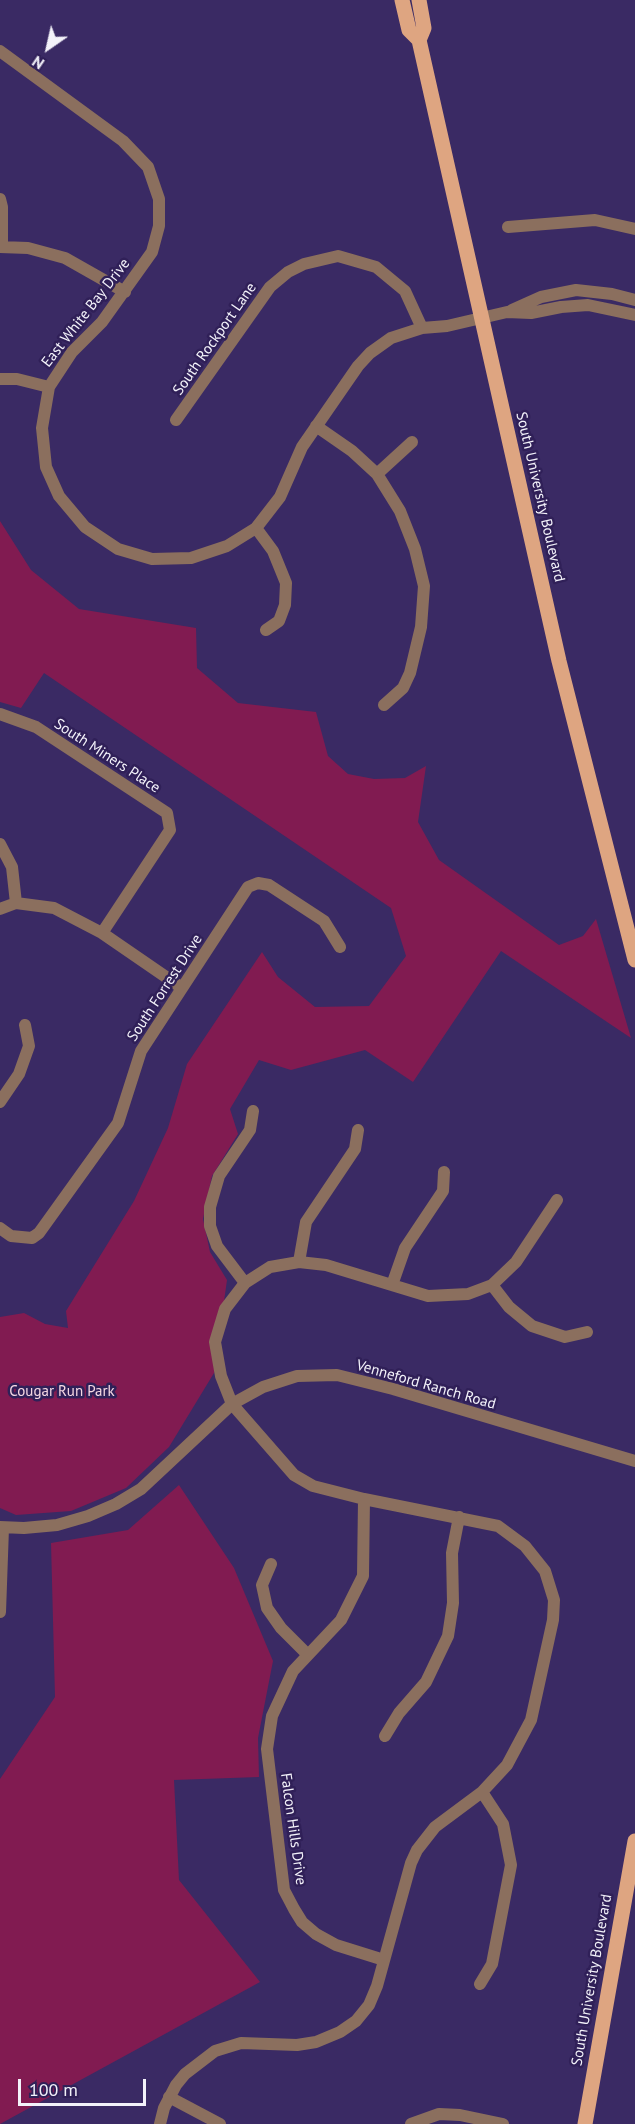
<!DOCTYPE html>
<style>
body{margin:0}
#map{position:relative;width:635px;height:2124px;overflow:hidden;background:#3a2a64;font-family:"PT Sans",sans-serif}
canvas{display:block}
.north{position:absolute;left:18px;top:18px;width:60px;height:60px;-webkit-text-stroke:4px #302058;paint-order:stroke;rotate:214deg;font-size:16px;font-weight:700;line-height:24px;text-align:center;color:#f3f2fa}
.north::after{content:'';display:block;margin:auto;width:21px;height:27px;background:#f3f2fa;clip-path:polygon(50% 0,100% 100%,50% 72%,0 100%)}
.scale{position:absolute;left:18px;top:2079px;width:128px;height:27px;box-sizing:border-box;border:3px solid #f3f2fa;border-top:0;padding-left:8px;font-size:18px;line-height:21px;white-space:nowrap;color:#f3f2fa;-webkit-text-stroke:4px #302058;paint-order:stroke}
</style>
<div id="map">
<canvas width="635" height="2124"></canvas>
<div class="north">N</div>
<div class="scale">100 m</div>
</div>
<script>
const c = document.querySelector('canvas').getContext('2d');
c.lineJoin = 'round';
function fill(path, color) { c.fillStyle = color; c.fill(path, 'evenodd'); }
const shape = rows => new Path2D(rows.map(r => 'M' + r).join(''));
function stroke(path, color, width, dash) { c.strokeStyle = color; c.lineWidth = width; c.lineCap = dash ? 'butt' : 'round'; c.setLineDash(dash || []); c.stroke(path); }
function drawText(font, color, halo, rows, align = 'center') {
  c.font = font + ' "PT Sans",sans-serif'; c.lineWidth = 5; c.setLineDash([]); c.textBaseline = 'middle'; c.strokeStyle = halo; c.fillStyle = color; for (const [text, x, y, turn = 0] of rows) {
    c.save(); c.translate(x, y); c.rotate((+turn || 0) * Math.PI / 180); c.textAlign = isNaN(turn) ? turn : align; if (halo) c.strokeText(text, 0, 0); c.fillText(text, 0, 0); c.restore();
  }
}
fill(shape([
 [0,521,31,570,79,609,196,628,197,668,238,703,316,712,328,756,348,774,374,779,405,778,426,766,418,822,439,860,559,945,583,936,596,919,631,1038,501,951,413,1082,365,1050,291,1070,259,1060,230,1109,238,1134,212,1176,203,1219,210,1252,227,1280,214,1373,169,1447,126,1488,71,1511,16,1515,0,1508,0,1317,24,1313,45,1324,68,1328,66,1311,134,1201,168,1128,187,1064,262,952,278,977,315,1007,369,1006,406,956,391,908,44,673,21,708,0,702],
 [179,1485,234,1568,273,1661,258,1738,259,1777,174,1780,179,1880,260,1982,0,2124,0,1779,55,1697,51,1543,128,1530]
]), '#811b51');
stroke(shape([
 [0,51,123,141,148,167,159,199,159,226,152,252,102,322,72,352,49,387,42,428,46,467,59,496,85,527,118,549,152,559,191,558,227,546,256,528,280,497,302,447,358,366,370,353,391,338,422,328,447,326,507,312,531,313,561,307,588,305,635,315],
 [0,199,2,207,2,247],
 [508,227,595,220,635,229],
 [0,247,28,248,65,258,125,292],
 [512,310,541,297,576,290,612,294,635,300],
 [0,379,17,379,49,387],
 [176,420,270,287,288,272,304,264,338,256,376,267,405,291,422,328],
 [316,426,352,451,377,474,400,511,415,549,424,586,421,627,410,673,403,688,384,705],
 [377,474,412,442],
 [256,528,273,551,286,583,285,605,279,621,266,630],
 [0,714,36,727,167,813,170,830,102,933],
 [0,844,12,867,16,903],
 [0,909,16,903,54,908,102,933,182,988],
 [0,1102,19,1074,29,1046,25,1025],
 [0,1228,11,1236,32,1238,39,1233,118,1123,141,1051,248,887,258,883,269,885,324,921,340,947],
 [299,1262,306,1222,355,1149,358,1130],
 [245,1283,217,1246,210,1226,210,1207,219,1176,250,1130,253,1111],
 [392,1285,405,1248,443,1191,444,1172],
 [492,1285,509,1307,532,1326,565,1337,587,1332],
 [364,1499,363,1576,341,1620,293,1671,272,1716,267,1749,284,1890,294,1909,302,1922,316,1934,336,1945,384,1960],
 [0,1527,24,1528,57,1525,88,1516,116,1504,141,1489,232,1404,263,1387,297,1376,337,1375,393,1389,635,1461],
 [271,1564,262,1585,267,1608,281,1628,307,1654],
 [0,1612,3,1528],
 [385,1736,399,1713,426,1682,448,1636,453,1603,452,1553,459,1517],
 [480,1984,492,1964,511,1865,503,1824,482,1792],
 [169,2097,220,2124],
 [160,2124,164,2108,176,2085,185,2074,215,2051,241,2043,297,2045,316,2042,340,2032,356,2021,369,2005,377,1986,411,1863,417,1850,435,1827,482,1792,507,1765,531,1720,553,1620,554,1600,545,1571,525,1546,498,1526,364,1499,313,1486,294,1475,232,1404,221,1376,215,1342,225,1309,245,1283,270,1267,299,1262,326,1265,428,1296,468,1294,492,1285,516,1262,557,1200],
 [411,2124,439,2114,460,2115,503,2124]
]), '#8b6f5e', 12);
stroke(shape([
 [402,0,409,30,419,40,559,661,635,960],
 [419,0,424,28,419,40],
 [585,2124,635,1841]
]), '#dea581', 15);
drawText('15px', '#f3f2fa', '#302058', [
 ["East White Bay Drive",86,313,-52],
 ["South Rockport Lane",215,339,-55],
 ["South University Boulevard",540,497,77],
 ["South Miners Place",107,756,33],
 ["South Forrest Drive",165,988,-57],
 ["Venneford Ranch Road",426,1385,16],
 ["Falcon Hills Drive",293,1829,82],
 ["South University Boulevard",592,1980,-80]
]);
drawText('15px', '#f6d8e3', '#302058', [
 ["Cougar Run Park",62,1392]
]);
</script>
